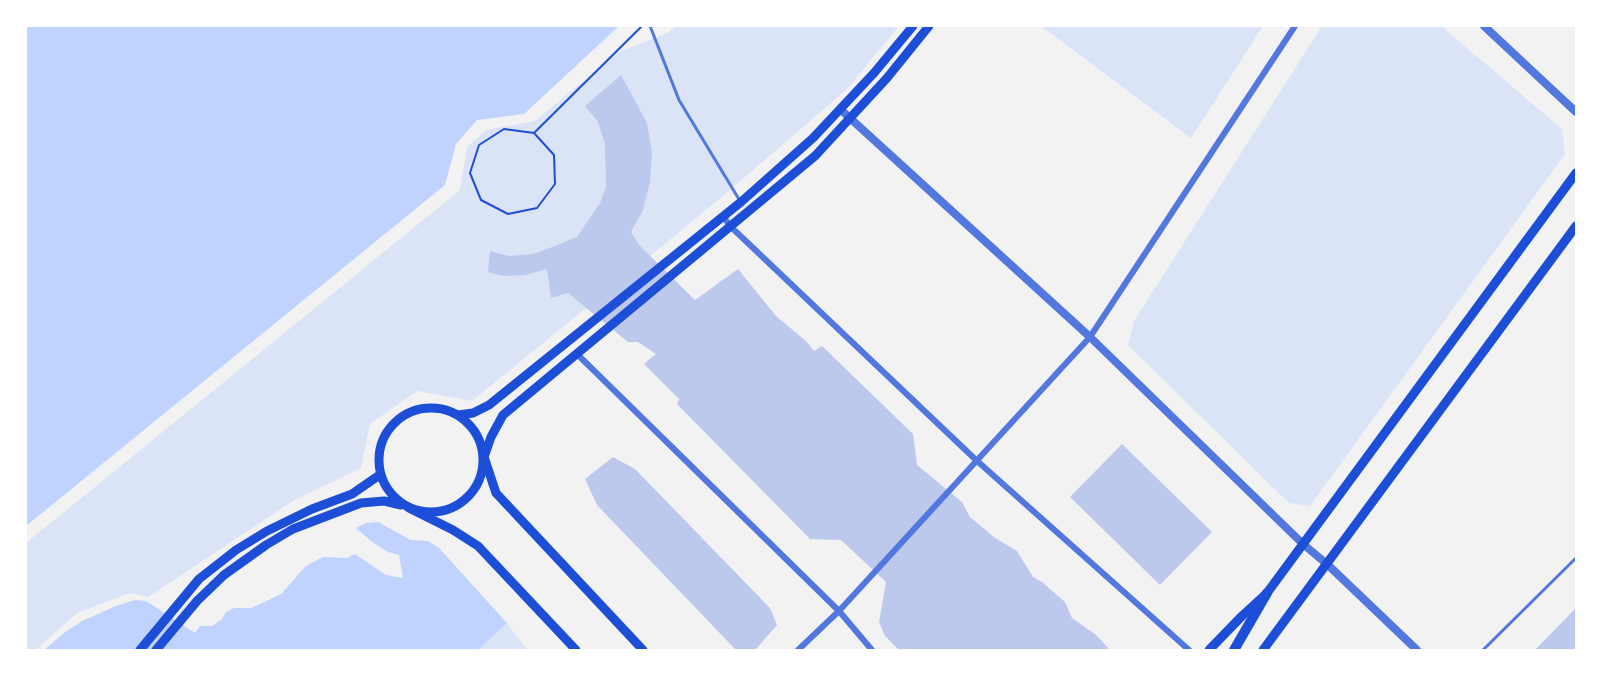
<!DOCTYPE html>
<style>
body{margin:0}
#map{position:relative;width:1602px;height:676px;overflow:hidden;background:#f2f2f2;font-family:"Golos Text",sans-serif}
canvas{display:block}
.frame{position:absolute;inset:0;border:27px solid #fff;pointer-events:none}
</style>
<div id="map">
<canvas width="1602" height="676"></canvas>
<div class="frame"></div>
</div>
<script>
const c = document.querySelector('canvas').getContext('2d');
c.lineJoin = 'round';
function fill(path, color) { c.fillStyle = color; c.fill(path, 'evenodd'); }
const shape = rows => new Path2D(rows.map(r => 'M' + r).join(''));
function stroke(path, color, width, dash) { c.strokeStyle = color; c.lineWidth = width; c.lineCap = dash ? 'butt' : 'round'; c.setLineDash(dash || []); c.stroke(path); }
fill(shape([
 [676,26,899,26,846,90,716,202,472,401,417,391,370,424,361,468,293,501,148,597,130,593,77,613,36,650,26,650,26,543,460,190,467,147,486,130,535,121,617,53,669,32],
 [1041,26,1263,26,1191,138],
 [1322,26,1441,26,1562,129,1565,154,1310,506,1289,503,1128,345,1134,321],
 [507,623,527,650,478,650]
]), '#dbe4f7');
fill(shape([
 [26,26,619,26,524,114,477,120,456,144,445,185,26,526],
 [378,522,411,540,428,541,439,548,507,623,478,650,44,650,64,633,82,621,116,606,135,600,146,601,195,633,200,626,212,626,222,619,226,612,234,608,251,608,281,594,306,566,323,557,347,558,355,554,386,575,403,578,399,555,388,552,371,541,356,528,366,523]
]), '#bfd3fe');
fill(shape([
 [621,75,647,123,652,153,650,182,643,210,631,232,639,245,695,300,738,269,776,316,806,341,814,351,822,346,913,434,917,465,962,502,970,517,995,538,1017,551,1033,577,1042,582,1065,602,1072,618,1096,635,1110,650,899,650,885,636,879,622,886,582,841,540,810,539,677,404,679,399,644,364,656,354,638,342,628,342,568,293,551,298,547,269,525,275,503,276,488,272,490,251,509,256,533,254,555,246,577,237,600,203,606,187,605,144,598,122,585,106],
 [1122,444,1212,532,1160,585,1070,497],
 [613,457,635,469,770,608,777,625,755,650,735,649,597,505,585,479],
 [1576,608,1576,650,1535,650]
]), '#bdc9ec');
stroke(shape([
 [504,129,534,133,554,155,555,184,537,208,508,214,481,200,470,173,479,145,504,129],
 [534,133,641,27]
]), '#1d4ed8', 2);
stroke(shape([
 [650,26,679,100,740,201],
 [1483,650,1576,558]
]), '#5277de', 3);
stroke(shape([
 [723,216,730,226,976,460,1189,650],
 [576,353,839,611,872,650],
 [798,650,839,611,1090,337,1295,26]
]), '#5277de', 6);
stroke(shape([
 [1484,26,1576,112],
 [840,109,1090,337,1303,544,1328,565,1417,650]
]), '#5277de', 8);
stroke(shape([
 '379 460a52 52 0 1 1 104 0a52 52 0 1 1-104 0Z',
 [458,415,473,413,489,405,741,202,813,138,874,73,913,26],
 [484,457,491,437,503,415,815,156,887,78,929,26],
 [140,650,199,579,236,550,267,531,312,509,352,494,381,474],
 [156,650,197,601,224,575,266,545,293,529,361,503,384,501,401,505],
 [1209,650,1242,616,1267,593,1576,173],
 [1263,650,1576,226]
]), '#1d4ed8', 9);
stroke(shape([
 [484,457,496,493,643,650],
 [409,508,453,530,478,546,576,650]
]), '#1d4ed8', 9);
stroke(shape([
 [1234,650,1267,593]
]), '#1d4ed8', 10);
</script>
